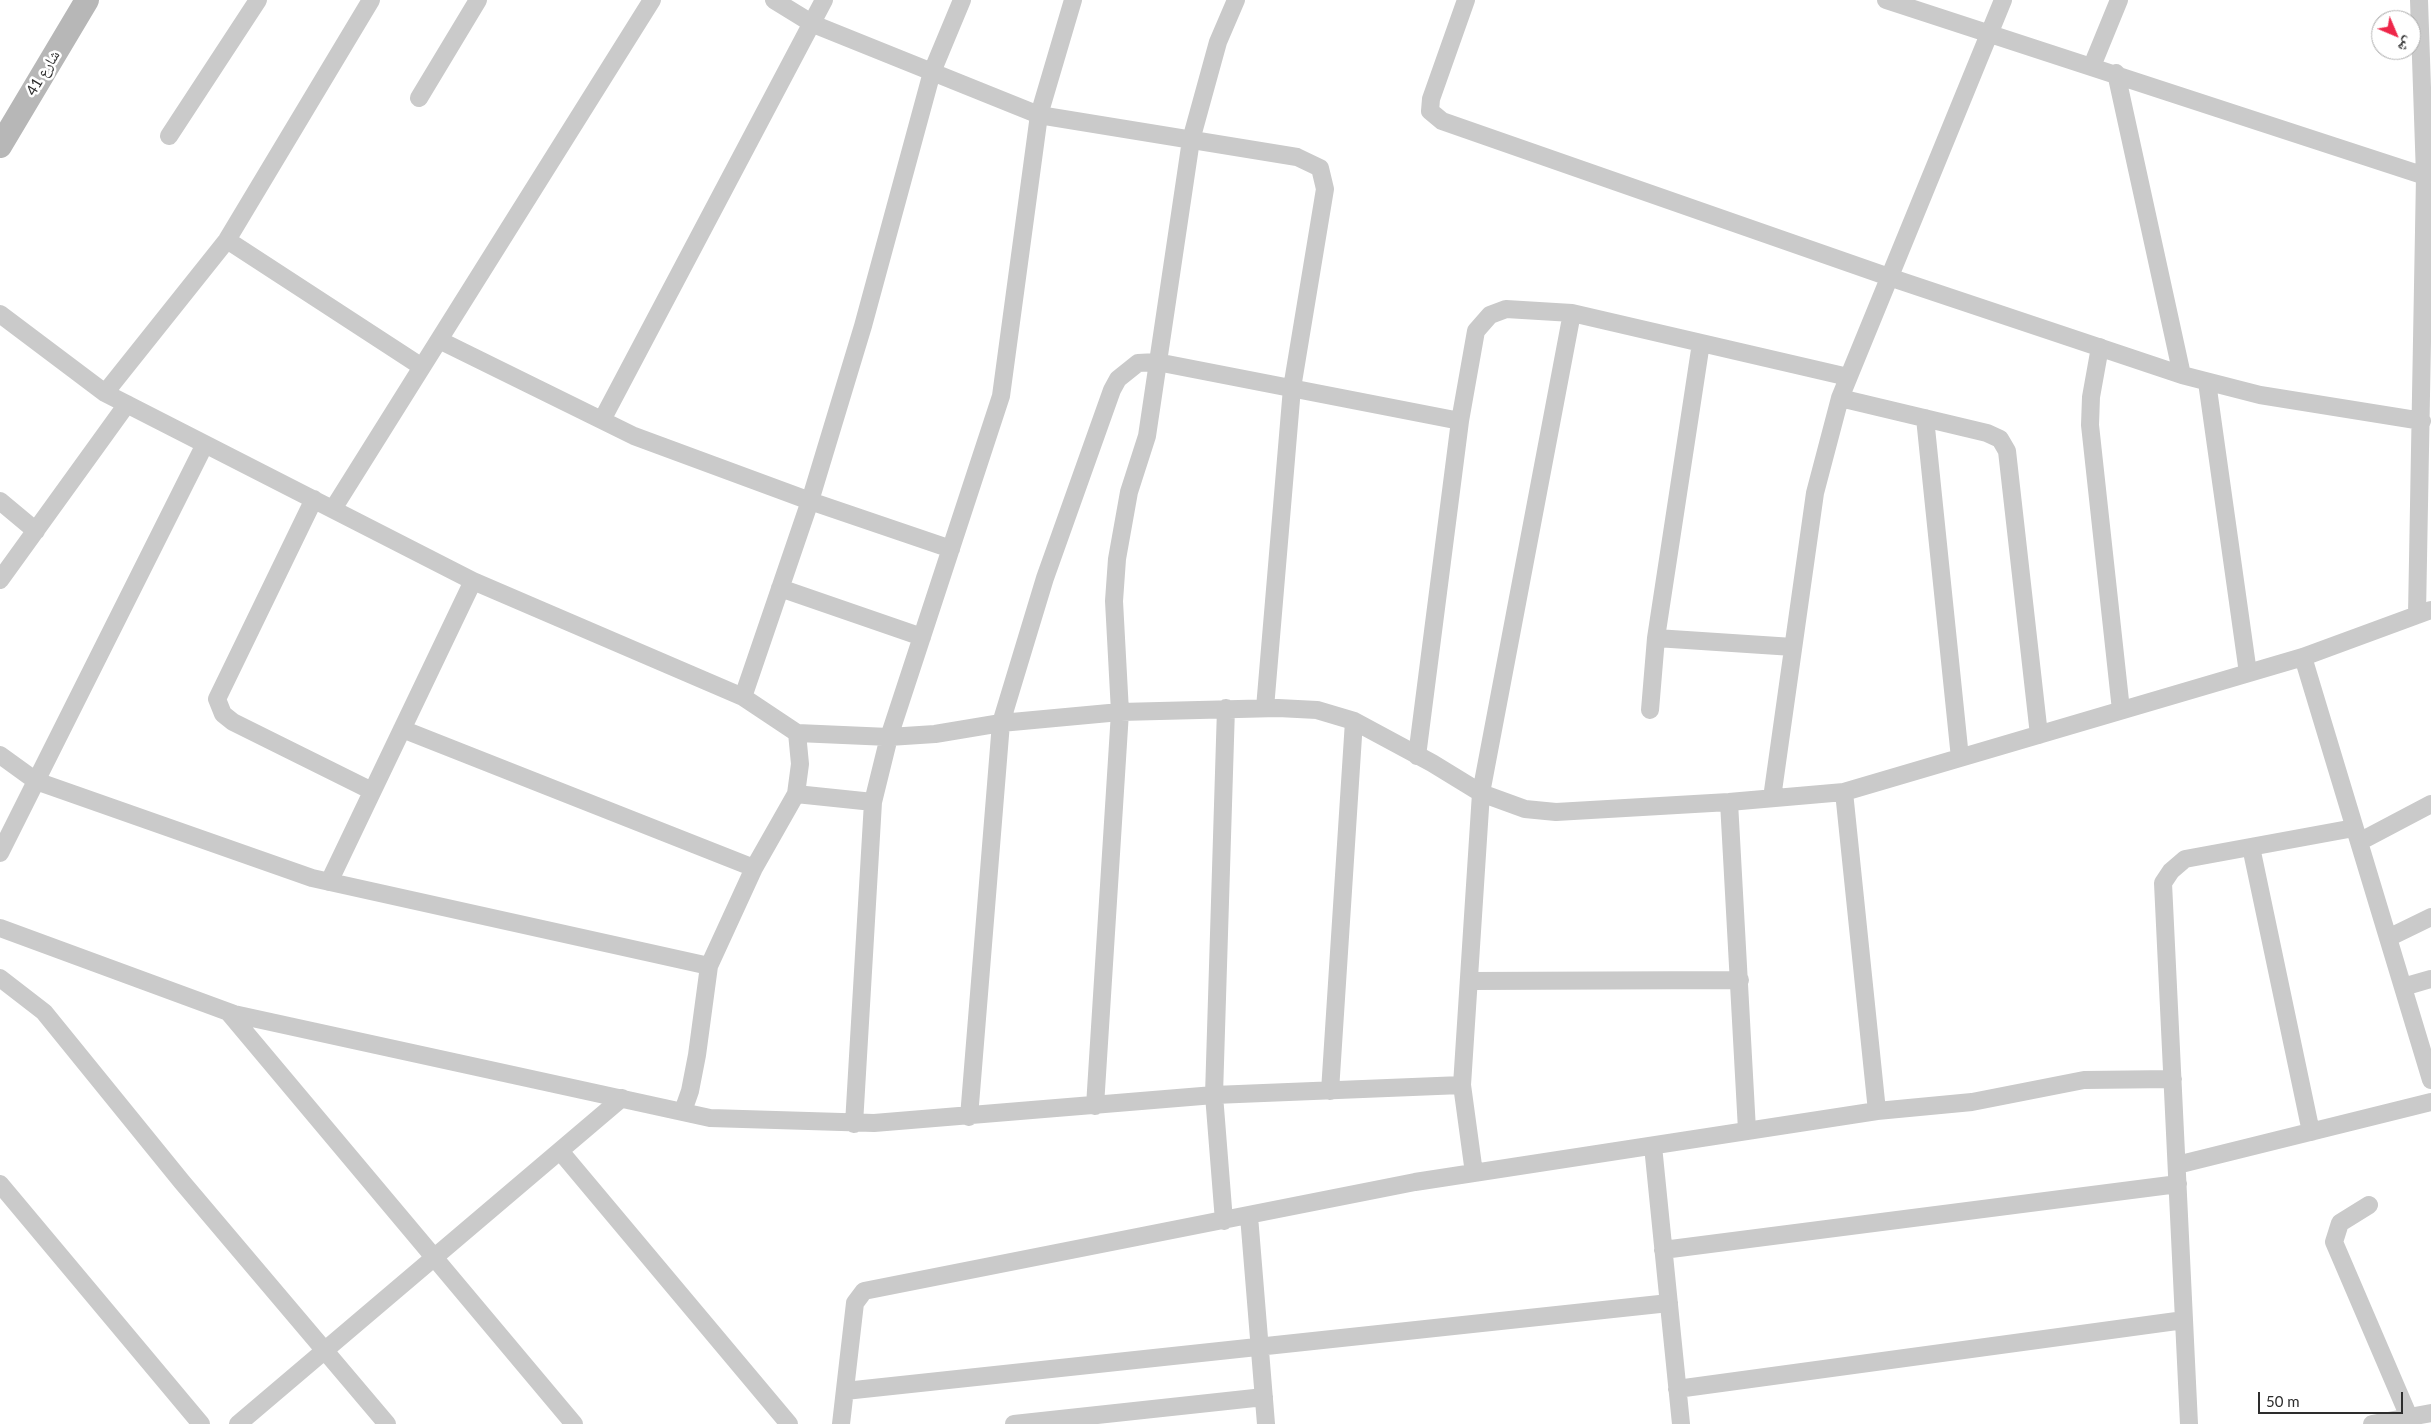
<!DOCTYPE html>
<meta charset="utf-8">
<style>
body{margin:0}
#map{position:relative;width:2431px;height:1424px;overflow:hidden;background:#fff;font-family:Lato,"Noto Naskh Arabic",sans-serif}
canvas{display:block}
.north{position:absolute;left:2371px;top:10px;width:50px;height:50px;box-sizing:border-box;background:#fff;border:1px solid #ababab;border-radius:50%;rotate:135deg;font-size:14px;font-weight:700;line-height:20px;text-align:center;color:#2d2d2d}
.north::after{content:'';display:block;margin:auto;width:18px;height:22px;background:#ee2649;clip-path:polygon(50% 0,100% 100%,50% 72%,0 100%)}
.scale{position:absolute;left:2258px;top:1392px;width:145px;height:22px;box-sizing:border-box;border:2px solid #2d2d2d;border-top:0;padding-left:6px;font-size:15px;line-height:18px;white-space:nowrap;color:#2d2d2d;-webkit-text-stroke:4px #fff;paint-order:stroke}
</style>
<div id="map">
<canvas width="2431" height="1424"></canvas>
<div class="north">ش</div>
<div class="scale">50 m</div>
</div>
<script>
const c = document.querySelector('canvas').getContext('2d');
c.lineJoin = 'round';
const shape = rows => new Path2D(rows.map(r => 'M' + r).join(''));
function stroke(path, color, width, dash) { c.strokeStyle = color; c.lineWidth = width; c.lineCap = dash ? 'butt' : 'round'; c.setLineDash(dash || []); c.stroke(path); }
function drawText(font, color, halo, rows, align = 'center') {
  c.font = font + ' Lato,"Noto Naskh Arabic",sans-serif'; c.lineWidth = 5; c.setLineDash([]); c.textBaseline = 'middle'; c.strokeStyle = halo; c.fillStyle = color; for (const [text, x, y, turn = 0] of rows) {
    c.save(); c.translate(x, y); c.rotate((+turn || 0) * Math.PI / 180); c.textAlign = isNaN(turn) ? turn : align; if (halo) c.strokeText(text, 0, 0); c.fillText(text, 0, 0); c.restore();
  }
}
stroke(shape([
 [774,0,813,24,1039,115,1297,157,1320,168,1325,189,1292,388,1265,708],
 [1466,0,1431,99,1430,111,1442,121,1889,277,2182,375,2260,395,2422,421],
 [1886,0,2425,176],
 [2092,66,2119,0],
 [2116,73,2182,375],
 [419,98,478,0],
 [169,136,258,0],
 [227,240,422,367],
 [0,314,105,393,473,581,743,697,797,733,889,737,935,734,1001,723,1120,712,1278,708,1317,710,1354,721,1432,763,1481,793,1525,809,1556,812,1729,802,1844,792,2303,657,2431,610],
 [439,340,634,436,810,501,951,549],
 [2100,347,2091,397,2090,425,2121,710],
 [2207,382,2248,673],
 [105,393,227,240,371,0],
 [1840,398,1987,433,2000,439,2007,451,2039,735],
 [1925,418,1960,758],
 [602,420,824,0],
 [314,499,217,699,223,714,233,722,372,791],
 [0,501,36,531],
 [333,509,652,0],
 [0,580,127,404],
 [780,588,922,637],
 [2417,615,2425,176,2419,0],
 [1656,638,1793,647],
 [2303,657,2431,1080],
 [743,697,810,501,863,326,932,72,962,0],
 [1650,710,1656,638,1701,343],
 [402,729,754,868],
 [0,755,36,781,312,878,709,966],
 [1417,756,1460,421,1476,331,1490,315,1506,309,1572,313,1848,377],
 [1844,792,1877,1111],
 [796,794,873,802],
 [1772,798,1815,493,1840,398,2003,0],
 [1729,802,1747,1130],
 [2359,842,2431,804],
 [2251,847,2311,1132],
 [0,853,205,444],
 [329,882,473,581],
 [0,928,234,1014,710,1118,874,1123,1214,1095,1462,1085],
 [2388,938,2431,917],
 [0,978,44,1012,182,1182,387,1424],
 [1469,981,1740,980],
 [2403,987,2431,979],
 [229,1013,574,1424],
 [1330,1091,1354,721],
 [1095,1106,1120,712,1114,601,1117,559,1129,492,1147,436,1191,140,1218,42,1236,0],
 [683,1111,690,1091,697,1055,709,966,754,868,796,794,800,764,797,733],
 [969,1117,1001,723,1045,578,1112,390,1118,379,1138,363,1157,362,1460,421],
 [854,1124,873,802,889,737,1001,396,1039,115,1073,0],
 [1653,1146,1681,1424],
 [560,1151,789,1424],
 [2177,1165,2431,1102],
 [1474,1173,1462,1085,1481,793,1572,313],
 [0,1184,201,1424],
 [2369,1205,2340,1223,2334,1242,2409,1417],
 [1249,1216,1266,1424],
 [1224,1221,1214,1095,1226,708],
 [1663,1250,2178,1184],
 [1677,1389,2184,1320],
 [845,1391,1669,1303],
 [238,1424,622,1098],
 [841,1424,855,1303,864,1291,1415,1182,1877,1111,1972,1102,2084,1080,2173,1079],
 [1014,1424,1264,1397],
 [2189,1424,2163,883,2171,871,2185,859,2354,828],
 [2372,1424,2431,1413]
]), '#cacaca', 18);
stroke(shape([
 [0,146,87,0]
]), '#b7b7b7', 24);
drawText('15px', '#2d2d2d', '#fff', [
 ["شارع 41",43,73,-59]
]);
</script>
